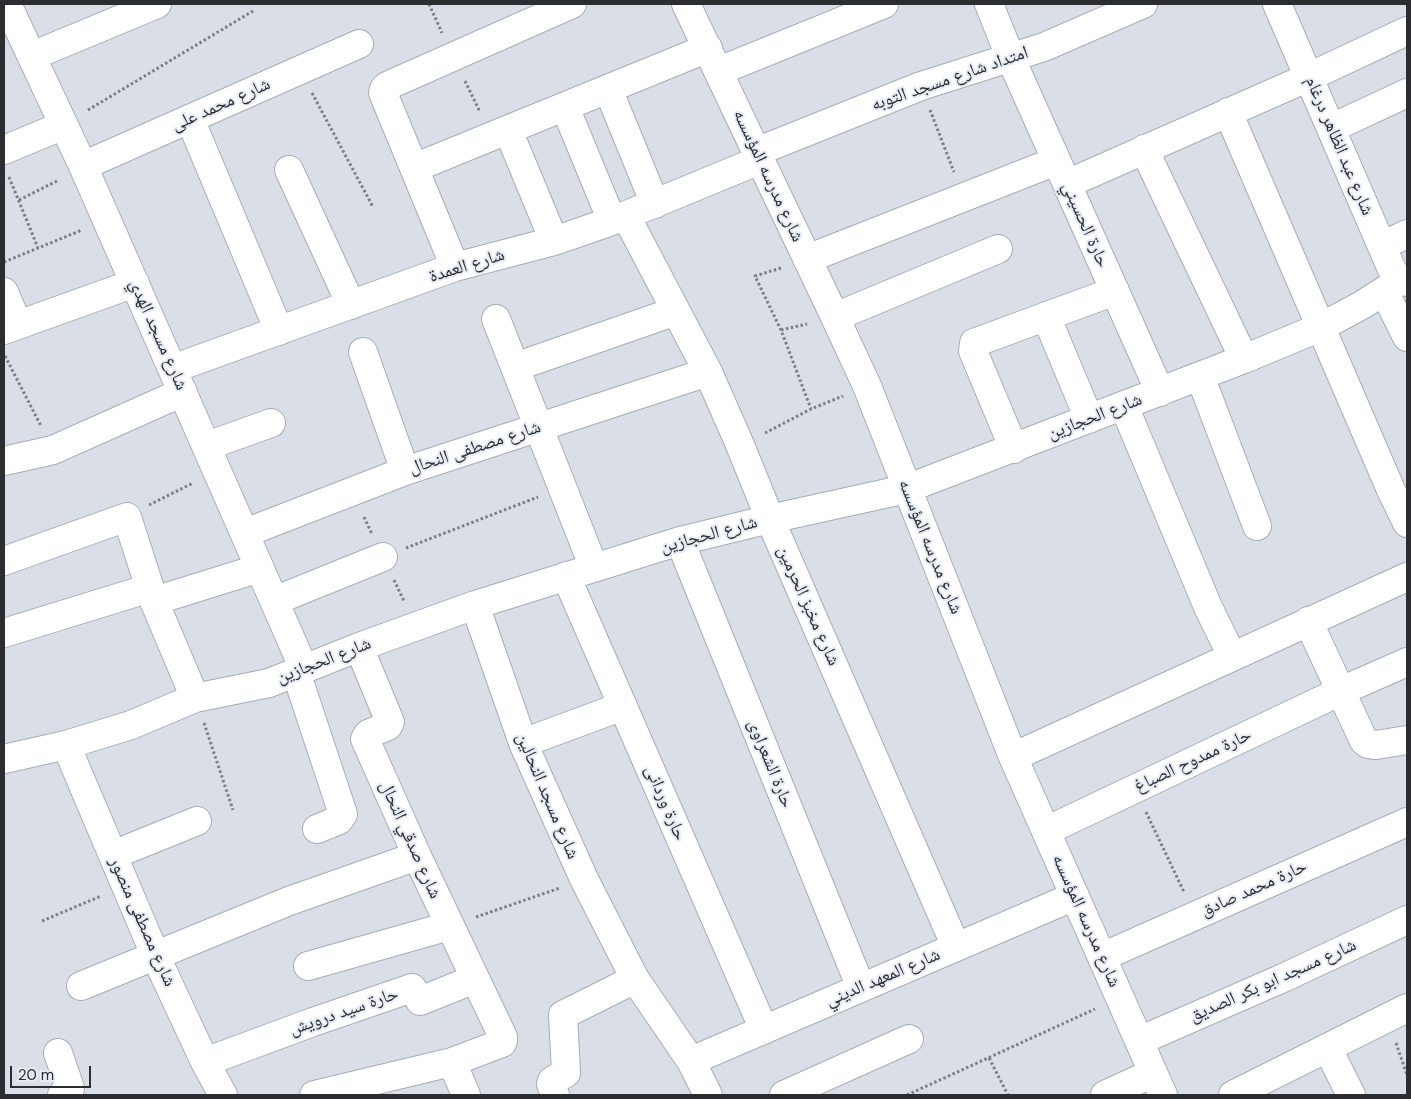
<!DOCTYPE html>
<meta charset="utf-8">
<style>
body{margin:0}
#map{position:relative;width:1411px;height:1099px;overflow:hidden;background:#dadee7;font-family:"DM Sans",sans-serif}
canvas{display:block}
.frame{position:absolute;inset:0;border:5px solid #2b2d30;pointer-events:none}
.scale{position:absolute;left:10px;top:1066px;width:81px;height:22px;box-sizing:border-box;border:2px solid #2b2d30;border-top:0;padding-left:6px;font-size:15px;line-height:18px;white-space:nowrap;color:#2b2d30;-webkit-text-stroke:4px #e7ebf4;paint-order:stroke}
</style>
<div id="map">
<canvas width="1411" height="1099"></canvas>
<div class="frame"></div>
<div class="scale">20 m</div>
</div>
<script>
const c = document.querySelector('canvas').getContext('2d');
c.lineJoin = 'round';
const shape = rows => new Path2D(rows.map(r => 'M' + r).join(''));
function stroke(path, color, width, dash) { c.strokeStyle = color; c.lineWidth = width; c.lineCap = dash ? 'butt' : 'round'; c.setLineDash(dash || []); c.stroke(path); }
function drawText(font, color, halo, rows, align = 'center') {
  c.font = font + ' "DM Sans","Noto Naskh Arabic",sans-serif'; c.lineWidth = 4; c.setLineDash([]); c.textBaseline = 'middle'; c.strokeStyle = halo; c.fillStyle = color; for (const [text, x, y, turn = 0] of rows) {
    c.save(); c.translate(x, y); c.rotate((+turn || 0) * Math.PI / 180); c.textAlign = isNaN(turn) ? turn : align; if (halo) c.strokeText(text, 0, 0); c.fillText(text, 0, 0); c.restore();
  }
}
const minor = shape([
 [7,4,83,166,304,669],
 [686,4,835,317,867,386,1013,757,1163,1095],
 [989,4,1011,59,1160,392],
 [1277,4,1393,272,1401,280,1407,282],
 [32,56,157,4],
 [719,71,884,4],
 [608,89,655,204],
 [565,107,612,221],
 [1228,112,1391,490,1407,523],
 [190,119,279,331],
 [1332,128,1407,93],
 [508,130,554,241],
 [1144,149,1244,359],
 [4,150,64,125],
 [756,152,921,86,1044,47,1143,4],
 [83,166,359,44],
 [414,168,708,48],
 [289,170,351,305],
 [1067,184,1309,77,1407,31],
 [626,216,708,372,740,445,770,519,956,947],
 [1382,246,1407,234],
 [807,259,1056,161],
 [455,267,383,93,384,89,387,86,572,4],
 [1384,291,1407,337],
 [4,292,18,325],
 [1046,316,1089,419],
 [835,317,998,249],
 [496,319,594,568],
 [4,330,135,283],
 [363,352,405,471],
 [515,367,676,311],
 [172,369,455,267,554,241,612,221,760,160],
 [1200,376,1257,526],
 [1124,406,1208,607,1232,656],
 [207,446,271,423],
 [1014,449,973,351,974,343,1115,291],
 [4,461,53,450,183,392],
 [245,533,405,471,708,372],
 [680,541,861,988],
 [4,561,127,517,154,601,195,698],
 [566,576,764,1030],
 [154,601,260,568],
 [274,601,383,557],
 [475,605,523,743,584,879,635,979,691,1061,708,1095],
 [1308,621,1364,741,1368,744,1376,745,1407,740],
 [4,633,150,588],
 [296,672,343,814,339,820,317,829],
 [523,743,623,706],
 [66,745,156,957,205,1062,223,1095],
 [1013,757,1407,577],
 [4,759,66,745,131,725,195,698,269,683,359,647,475,605,680,541,770,519,906,489,1244,359,1321,327,1362,305,1401,280],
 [1046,831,1341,691,1407,662],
 [113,855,197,821],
 [1102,957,1407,822],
 [308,966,449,926],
 [81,986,289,901,417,856],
 [1139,1041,1283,978,1407,920],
 [1328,1049,1351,1095],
 [58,1053,70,1088,69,1092,62,1095],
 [691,1061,1075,896],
 [205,1062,313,1022,412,988,420,1001,475,979],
 [452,1062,466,1095],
 [314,1095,452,1062,502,1043,503,1041,503,1037,417,856,365,739,368,734,388,726,390,722,359,647],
 [555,1095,551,1084,552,1081,566,1073,563,1015,635,979],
 [784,1095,909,1039],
 [1105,1095,1153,1073],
 [1233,1095,1407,1008]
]);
stroke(minor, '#a9acb5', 30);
stroke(shape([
 [429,4,442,33],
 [465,81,480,112],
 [312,93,373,207],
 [88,110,253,11],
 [930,110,954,172],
 [9,177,38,248],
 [19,200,59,180],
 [4,262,82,230],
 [781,268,755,276,781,330,811,409],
 [781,330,807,324],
 [5,356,41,426],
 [765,433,811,409,843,396],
 [149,505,193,483],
 [364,517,372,534],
 [406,548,538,497],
 [394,580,404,601],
 [204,723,233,810],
 [1146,812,1184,892],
 [476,917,560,888],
 [42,921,101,896],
 [1396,1043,1407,1075],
 [989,1058,1008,1095],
 [907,1095,1095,1009]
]), '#7c7e84', 3, [2.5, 2.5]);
stroke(minor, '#fff', 28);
drawText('18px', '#2b2d30', '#e7ebf4', [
 ["امتداد شارع مسجد التوبه",950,79,-19],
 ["شارع محمد على",221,105,-24],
 ["شارع عبد الظاهر درغام",1339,146,67],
 ["شارع مدرسه المؤسسه",768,176,65],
 ["حارة الحسيني",1085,225,66],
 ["شارع العمدة",467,266,-17],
 ["شارع مسجد الهدي",158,335,66],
 ["شارع الحجازين",1095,417,-21],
 ["شارع مصطفى النحال",475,448,-18],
 ["شارع الحجازين",709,535,-15],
 ["شارع مدرسه المؤسسه",930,547,68],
 ["شارع مخبز الحرمين",808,606,66],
 ["شارع الحجازين",324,661,-21],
 ["حارة ممدوح الصباغ",1193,761,-25],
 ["حارة الشعراوى",770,764,68],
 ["شارع مسجد النحالين",547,796,67],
 ["حارة وردانى",665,803,67],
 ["شارع صدقي النحال",410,840,66],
 ["حارة محمد صادق",1254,889,-24],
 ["شارع مدرسه المؤسسه",1086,921,66],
 ["شارع مصطفى منصور",142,922,66],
 ["شارع المعهد الديني",883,978,-23],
 ["شارع مسجد ابو بكر الصديق",1273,981,-24],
 ["حارة سيد درويش",344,1012,-19]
]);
</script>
